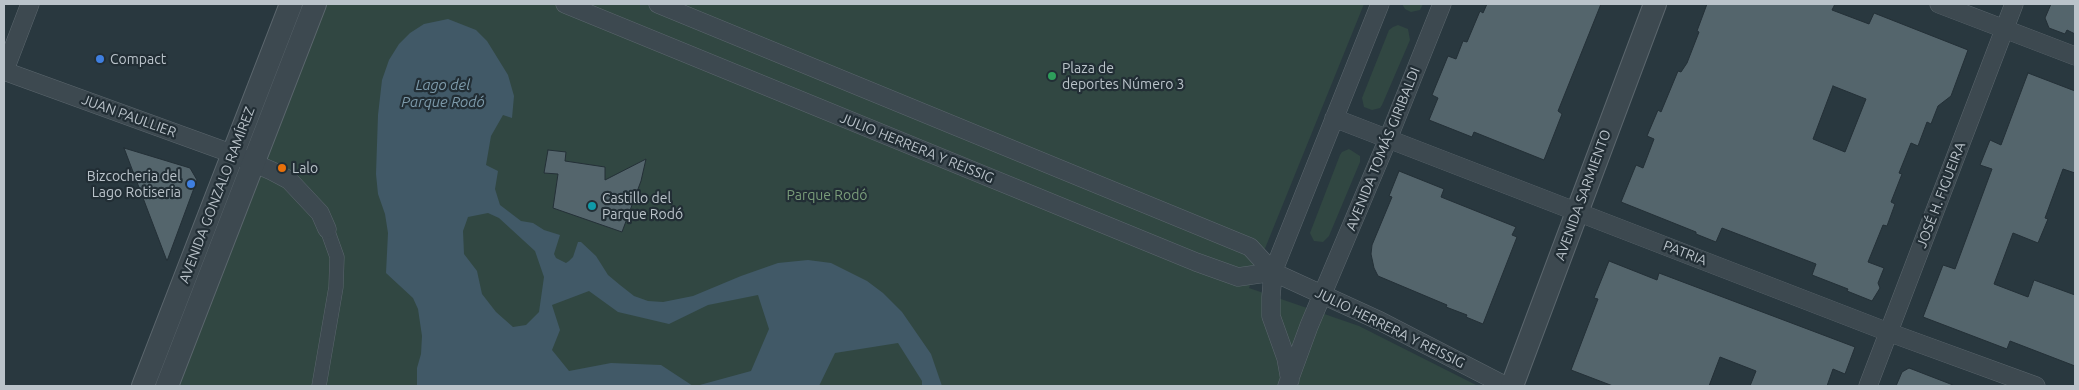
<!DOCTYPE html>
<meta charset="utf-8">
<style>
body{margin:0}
#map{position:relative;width:2079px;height:390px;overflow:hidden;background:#29383f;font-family:Ubuntu,sans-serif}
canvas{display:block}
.frame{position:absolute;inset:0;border:5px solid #bac3ca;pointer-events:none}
</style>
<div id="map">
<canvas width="2079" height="390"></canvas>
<div class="frame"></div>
</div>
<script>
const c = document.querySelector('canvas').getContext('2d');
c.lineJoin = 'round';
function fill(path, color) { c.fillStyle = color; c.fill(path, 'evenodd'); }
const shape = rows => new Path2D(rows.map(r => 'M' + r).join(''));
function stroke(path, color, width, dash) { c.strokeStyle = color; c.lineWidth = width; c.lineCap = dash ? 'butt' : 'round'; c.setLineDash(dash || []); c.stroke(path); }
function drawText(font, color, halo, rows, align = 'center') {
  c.font = font + ' Ubuntu,sans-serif'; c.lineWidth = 4.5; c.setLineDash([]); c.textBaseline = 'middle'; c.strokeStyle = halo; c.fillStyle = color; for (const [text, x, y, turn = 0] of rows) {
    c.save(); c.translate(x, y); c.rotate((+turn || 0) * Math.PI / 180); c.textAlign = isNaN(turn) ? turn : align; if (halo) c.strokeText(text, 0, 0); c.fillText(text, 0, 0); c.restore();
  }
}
fill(shape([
 [324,4,1364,4,1249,288,1359,326,1478,386,176,386],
 [1402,4,1423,4,1420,10,1411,12,1405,9],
 [1398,25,1408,29,1410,40,1382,105,1380,108,1372,110,1364,107,1362,98,1389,30,1393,27],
 [1349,149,1360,156,1360,162,1329,236,1323,242,1314,241,1310,233,1340,155,1342,152]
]), '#314742');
fill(shape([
 [448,19,476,30,487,41,508,75,514,96,512,118,503,115,491,136,486,165,498,171,495,189,500,205,521,221,533,223,544,230,560,235,554,254,556,258,566,263,569,261,573,257,578,242,581,242,596,256,608,275,620,285,634,296,648,301,663,302,693,296,741,276,778,263,808,260,831,263,867,281,883,293,902,312,931,354,942,386,922,386,922,381,898,343,835,353,819,386,696,386,751,371,769,329,758,295,708,305,669,324,618,312,589,291,552,305,560,330,552,350,569,371,611,363,661,365,693,386,417,386,417,368,421,354,422,336,418,309,413,298,386,273,388,233,385,214,378,194,376,174,378,115,382,80,389,60,399,44,410,33,424,24],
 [488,213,499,218,535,251,544,277,539,312,526,325,513,327,496,312,482,294,477,271,464,254,463,231,468,217]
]), '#415967');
const building = shape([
 [1487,4,1601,4,1558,111,1562,114,1544,160,1474,132,1472,137,1429,120,1438,98,1432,95,1448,56,1456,59,1463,41,1467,42,1480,11,1483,13,1487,4],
 [1707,4,1835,4,1832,10,1869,24,1874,13,1968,50,1951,96,1938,106,1931,124,1927,122,1918,146,1911,143,1899,173,1902,174,1891,202,1895,204,1887,226,1883,225,1868,262,1884,268,1878,283,1880,288,1872,301,1847,291,1848,289,1812,275,1816,264,1722,228,1716,242,1696,234,1696,232,1621,202,1636,165,1643,168,1654,139,1647,136,1658,110,1661,112,1678,71,1681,72,1687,63,1699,32,1697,31,1707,4],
 [1833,86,1866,99,1845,152,1813,139,1833,86],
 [2051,4,2075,4,2075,34,2067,30,2065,34,2049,28,2045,18,2051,4],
 [2028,73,2075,91,2075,173,2063,169,2045,218,2048,219,2038,243,2013,233,1994,284,2028,297,2034,280,2075,295,2075,366,2010,341,2007,349,1923,317,1943,265,1955,269,1992,169,1980,165,1990,140,2001,145,2028,73],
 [124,148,190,168,197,180,167,261,124,148],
 [548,150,566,152,565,161,605,167,605,180,646,159,641,181,622,232,553,208,558,174,544,173,548,150],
 [1399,171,1444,189,1441,197,1516,227,1512,235,1517,237,1483,324,1466,317,1467,315,1446,307,1447,305,1378,276,1374,268,1371,254,1372,245,1392,197,1389,196,1399,171],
 [1609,261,1657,280,1659,273,1855,347,1845,374,1833,369,1827,386,1750,386,1756,371,1720,357,1709,386,1613,386,1571,370,1598,299,1594,298,1609,261],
 [1909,368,1953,385,1953,386,1896,386,1902,372,1909,368]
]);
fill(building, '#54656c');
stroke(building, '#243037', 1);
const pedestrian = shape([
 [319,386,336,287,337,257,327,229]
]);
const minor = shape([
 [565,4,1196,262,1238,277,1273,272],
 [658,4,1250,247,1273,272,1380,321,1506,386],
 [1939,4,2075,56],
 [4,71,233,154,272,171,289,180,320,213,327,229],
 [4,72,30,4],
 [1334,118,1888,332,2036,386],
 [1290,380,1286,358,1271,316,1271,297,1273,272,1380,4],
 [1287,386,1309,326,1388,139,1442,4],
 [1868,386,2014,4]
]);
const tertiary = shape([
 [143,386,291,4],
 [167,386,315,4],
 [1512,386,1655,4]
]);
stroke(pedestrian, '#5b666d', 15);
stroke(minor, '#5b666d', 19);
stroke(tertiary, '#5b666d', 24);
stroke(pedestrian, '#3d4950', 14);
stroke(minor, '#3d4950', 18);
stroke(tertiary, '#3d4950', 22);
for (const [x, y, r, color] of [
 [100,59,5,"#3f7fe0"],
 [1052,76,5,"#2e9e5b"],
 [282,168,5,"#e8710a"],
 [191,184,5,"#3f7fe0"],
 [592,206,5,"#0f9aa8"]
]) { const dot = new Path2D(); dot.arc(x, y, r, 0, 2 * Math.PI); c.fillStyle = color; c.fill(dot); stroke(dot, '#222e35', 2); }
drawText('14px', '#bac3ca', '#222e35', [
 ["Compact",110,59],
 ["Plaza de",1062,68],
 ["deportes Número 3",1062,84],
 ["Lalo",292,168],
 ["Bizcocheria del",181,176,"right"],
 ["Lago Rotiseria",181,192,"right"],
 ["Castillo del",602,198],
 ["Parque Rodó",602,214]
], 'left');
drawText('14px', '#bac3ca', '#222e35', [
 ["JUAN PAULLIER",129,116,20],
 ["JULIO HERRERA Y REISSIG",917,148,22],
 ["AVENIDA TOMÁS GIRIBALDI",1383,149,-68],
 ["AVENIDA GONZALO RAMÍREZ",217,195,-69],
 ["AVENIDA SARMIENTO",1583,195,-70],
 ["JOSÉ H. FIGUEIRA",1941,195,-69],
 ["PATRIA",1685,253,21],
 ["JULIO HERRERA Y REISSIG",1390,328,26]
]);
drawText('14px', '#7a9d7a', '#222e35', [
 ["Parque Rodó",827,195]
]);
drawText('italic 15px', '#7d9aaa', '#222e35', [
 ["Lago del",443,85],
 ["Parque Rodó",443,102]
]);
</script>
